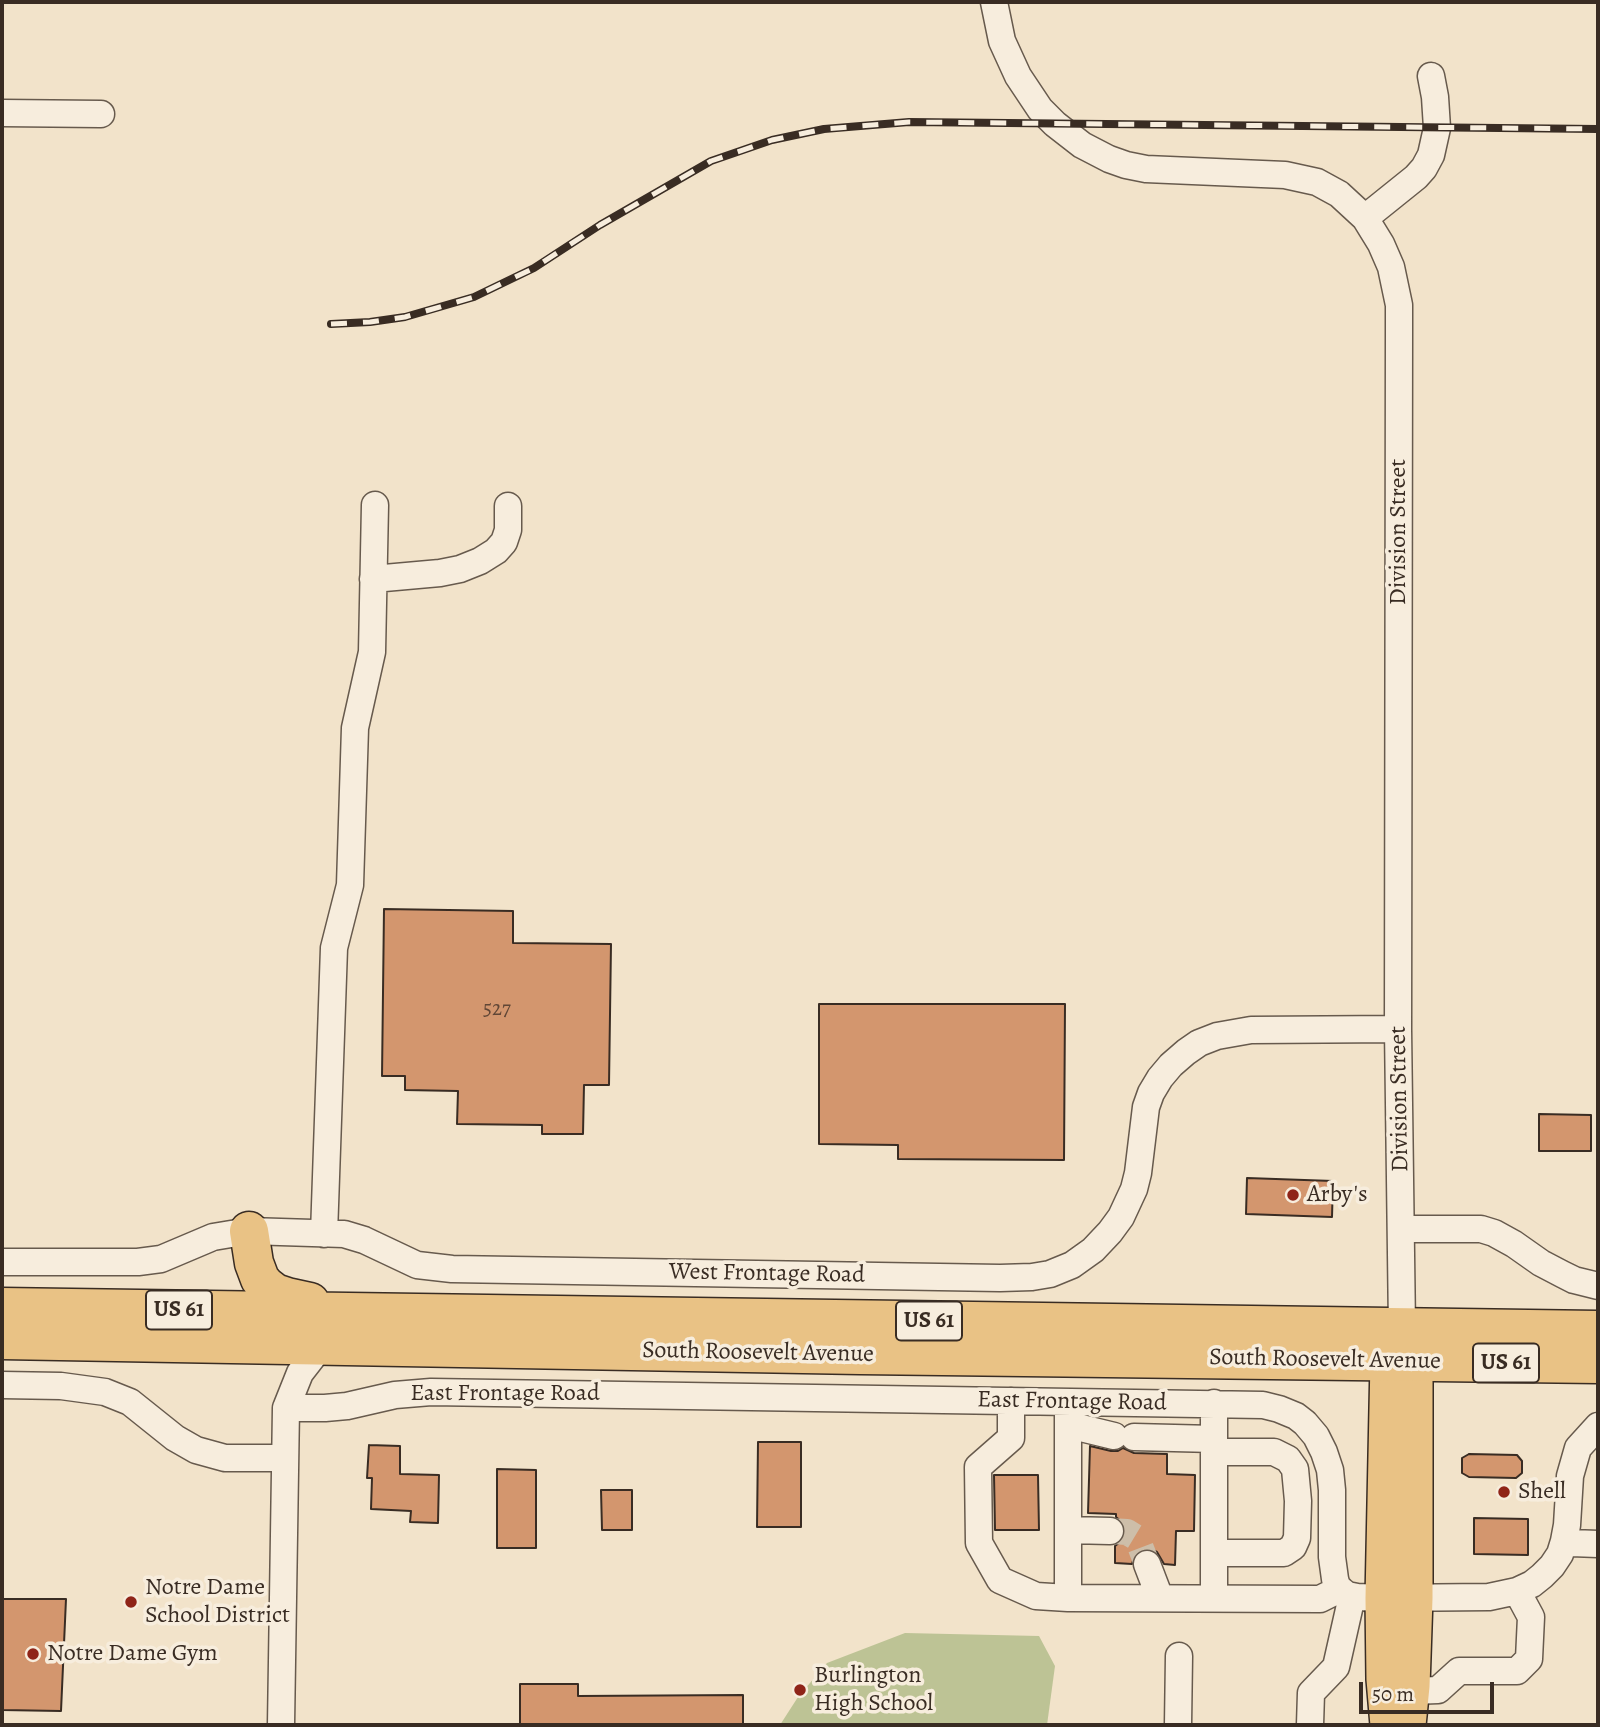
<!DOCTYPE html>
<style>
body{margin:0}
#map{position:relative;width:1600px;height:1727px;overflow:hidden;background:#f2e3ca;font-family:Alegreya,serif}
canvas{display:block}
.frame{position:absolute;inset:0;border:4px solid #392c23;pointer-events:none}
.scale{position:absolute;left:1359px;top:1682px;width:135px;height:32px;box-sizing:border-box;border:4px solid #392c23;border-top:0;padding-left:9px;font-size:21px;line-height:24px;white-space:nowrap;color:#392c23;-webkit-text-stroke:5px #f7eddd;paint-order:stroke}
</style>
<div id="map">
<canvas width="1600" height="1727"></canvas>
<div class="frame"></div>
<div class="scale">50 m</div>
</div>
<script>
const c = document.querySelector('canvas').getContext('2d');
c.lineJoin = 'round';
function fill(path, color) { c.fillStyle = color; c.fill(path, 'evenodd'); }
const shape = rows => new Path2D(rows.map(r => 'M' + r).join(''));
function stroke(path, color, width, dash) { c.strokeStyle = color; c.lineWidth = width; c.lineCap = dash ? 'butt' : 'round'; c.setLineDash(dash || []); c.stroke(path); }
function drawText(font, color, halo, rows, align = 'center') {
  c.font = font + ' Alegreya,serif'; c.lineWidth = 7; c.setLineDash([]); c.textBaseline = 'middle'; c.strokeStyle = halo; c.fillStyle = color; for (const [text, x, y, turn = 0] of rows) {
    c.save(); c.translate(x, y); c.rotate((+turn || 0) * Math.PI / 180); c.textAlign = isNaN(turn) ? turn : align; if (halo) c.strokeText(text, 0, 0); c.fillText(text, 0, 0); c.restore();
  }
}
fill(shape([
 [905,1633,1039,1636,1055,1666,1047,1725,780,1725,798,1697,827,1663]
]), '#bdc395');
const building = shape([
 [384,909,513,911,513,943,611,944,609,1085,584,1085,583,1134,542,1134,542,1125,457,1124,458,1091,405,1090,405,1076,382,1076,384,909],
 [819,1004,1065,1004,1064,1160,898,1159,898,1145,819,1144,819,1004],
 [1539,1114,1591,1115,1591,1151,1539,1151,1539,1114],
 [1247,1178,1333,1181,1332,1217,1246,1214,1247,1178],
 [758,1442,801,1442,801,1527,757,1527,758,1442],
 [369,1445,400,1446,400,1474,439,1475,438,1523,410,1522,411,1511,371,1509,372,1478,367,1478,369,1445],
 [1090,1446,1111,1451,1118,1451,1123,1448,1134,1453,1167,1454,1167,1474,1195,1475,1194,1531,1176,1531,1175,1565,1164,1564,1157,1552,1149,1548,1141,1550,1135,1554,1132,1564,1115,1563,1115,1546,1123,1540,1126,1531,1123,1523,1116,1517,1116,1514,1088,1513,1090,1446],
 [1469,1454,1517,1455,1522,1461,1522,1473,1516,1478,1469,1477,1462,1473,1462,1458,1469,1454],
 [497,1469,536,1470,536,1548,497,1548,497,1469],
 [994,1475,1038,1475,1039,1530,995,1530,994,1475],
 [601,1490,632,1490,632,1530,602,1530,601,1490],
 [1474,1518,1528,1519,1528,1555,1474,1554,1474,1518],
 [2,1599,66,1599,61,1711,2,1710,2,1599],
 [520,1684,578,1684,578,1696,743,1695,743,1725,520,1725,520,1684]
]);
fill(building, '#d3966e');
stroke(building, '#392c23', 2);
stroke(shape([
 [1110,1531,1127,1532,1137,1538,1147,1564]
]), '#cdbea9', 26, [26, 13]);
const minor = shape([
 [994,2,1002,41,1018,76,1040,109,1055,124,1082,145,1109,159,1126,165,1146,169,1285,175,1317,182,1339,194,1365,218,1381,244,1391,267,1399,305,1399,331,1398,1029,1402,1328],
 [2,113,101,114],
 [1365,218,1416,177,1424,168,1431,155,1437,128,1435,97,1431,76],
 [373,579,440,573,460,569,480,561,496,551,504,542,508,530,508,506],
 [1401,1229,1481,1229,1494,1233,1514,1244,1541,1263,1562,1274,1574,1280,1598,1286],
 [324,1234,334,948,350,885,355,728,372,652,375,505],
 [2,1262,138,1262,161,1259,213,1237,249,1231,344,1234,364,1240,417,1265,452,1269,1000,1278,1032,1277,1050,1274,1072,1265,1093,1250,1110,1232,1121,1217,1134,1189,1138,1173,1146,1107,1151,1093,1160,1078,1171,1065,1186,1052,1199,1043,1217,1036,1251,1030,1398,1029],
 [2,1385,61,1386,105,1392,130,1402,175,1438,196,1450,225,1458,285,1458],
 [1011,1401,1011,1438,978,1467,979,1543,1000,1580,1036,1596,1068,1598],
 [1068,1402,1068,1598,1320,1599,1340,1589],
 [1214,1403,1214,1598],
 [286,1408,325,1408,347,1406,395,1395,431,1392,1263,1405,1279,1409,1296,1416,1305,1423,1316,1436,1324,1452,1330,1470,1332,1490,1332,1557,1335,1579,1337,1587,1347,1595,1357,1597,1383,1598,1489,1597,1517,1591,1532,1584,1542,1576,1552,1566,1560,1554,1564,1541,1567,1525,1570,1476,1578,1448,1598,1426],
 [1068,1428,1081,1428,1114,1436],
 [1134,1437,1214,1439],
 [1214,1452,1274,1452,1288,1459,1295,1469,1298,1501,1297,1538,1293,1547,1284,1553,1214,1553],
 [1069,1530,1110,1531],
 [1564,1541,1571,1543,1598,1544],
 [1147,1564,1160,1598],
 [1412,1691,1438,1690,1459,1671,1517,1671,1529,1659,1531,1617,1517,1591],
 [281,1725,286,1408,300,1373,314,1355,326,1345],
 [1178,1725,1179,1656],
 [1310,1725,1311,1693,1336,1667,1352,1596]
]);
const major = shape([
 [1405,1335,1415,1361,1415,1598,1412,1686,1408,1725],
 [1388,1725,1384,1679,1383,1598,1388,1361,1399,1335]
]);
const highway = shape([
 [249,1231,254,1263,260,1279,266,1286,275,1293,287,1297,310,1302],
 [2,1307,1598,1330],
 [2,1340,860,1355,1598,1364]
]);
stroke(minor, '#675a4d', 29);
stroke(major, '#392c23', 38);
stroke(highway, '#392c23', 41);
stroke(minor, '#f7eddd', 26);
stroke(major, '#e9c285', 35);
stroke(highway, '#e9c285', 38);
const rail = shape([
 [331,324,370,322,405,317,474,297,534,268,600,225,711,161,772,140,824,129,909,122,1598,129]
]);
stroke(rail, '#392c23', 8);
stroke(rail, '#f7eddd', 5, [16]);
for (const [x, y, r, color] of [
 [1293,1195,7,"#8f2418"],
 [1504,1492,7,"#8f2418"],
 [131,1602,7,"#8f2418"],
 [33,1654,7,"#8f2418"],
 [800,1690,7,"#8f2418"]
]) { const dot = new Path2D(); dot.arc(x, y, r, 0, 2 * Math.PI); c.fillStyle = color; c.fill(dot); stroke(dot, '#f7eddd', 2.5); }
drawText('21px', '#604636', null, [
 ["527",497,1010]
]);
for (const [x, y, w] of [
 [179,1310,66],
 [929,1321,66],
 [1506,1363,66]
]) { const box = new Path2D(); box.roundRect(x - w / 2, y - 19.5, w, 39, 5); c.fillStyle = '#f7eddd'; c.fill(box); stroke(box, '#392c23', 2); }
drawText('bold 23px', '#392c23', null, [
 ["US 61",179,1310],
 ["US 61",929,1321],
 ["US 61",1506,1363]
]);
drawText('24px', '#392c23', '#f7eddd', [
 ["Division Street",1399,532,-90],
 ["Division Street",1400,1099,-91],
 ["West Frontage Road",767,1274,1],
 ["South Roosevelt Avenue",758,1353,1],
 ["South Roosevelt Avenue",1325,1360,1],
 ["East Frontage Road",505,1394],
 ["East Frontage Road",1072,1402,1]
]);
drawText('24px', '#392c23', '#f7eddd', [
 ["Arby's",1307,1195],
 ["Shell",1518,1492],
 ["Notre Dame",145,1588],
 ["School District",145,1616],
 ["Notre Dame Gym",47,1654],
 ["Burlington",814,1676],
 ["High School",814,1704]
], 'left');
</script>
